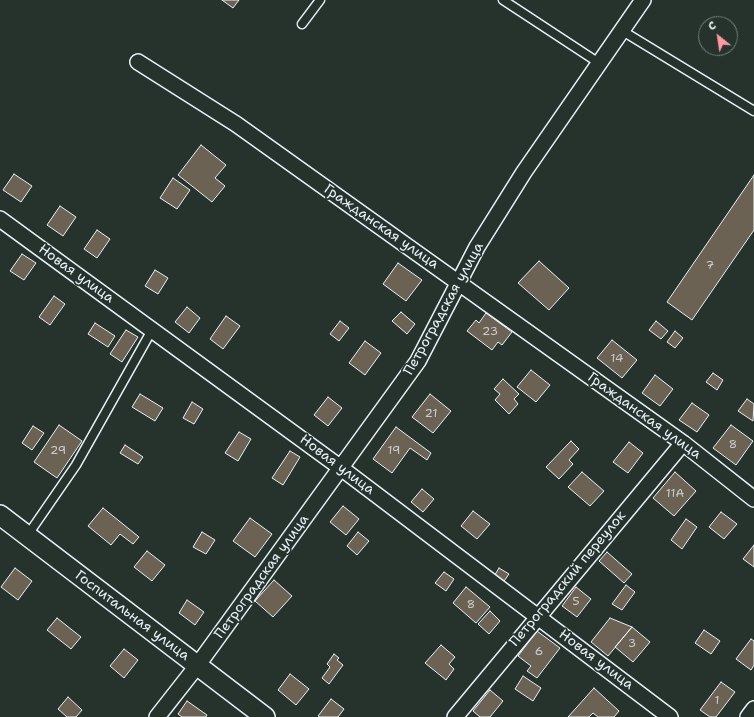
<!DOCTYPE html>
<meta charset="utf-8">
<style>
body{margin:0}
#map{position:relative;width:754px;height:717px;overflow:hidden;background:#26332d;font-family:"Shantell Sans",sans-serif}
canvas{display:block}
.north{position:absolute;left:698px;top:16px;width:40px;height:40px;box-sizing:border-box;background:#26332d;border:1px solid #747f7e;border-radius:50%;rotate:330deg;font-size:11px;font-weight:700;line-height:16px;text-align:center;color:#e8f1f8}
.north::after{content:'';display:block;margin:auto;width:14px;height:18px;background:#ff9aa2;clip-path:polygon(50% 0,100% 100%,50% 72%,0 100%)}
</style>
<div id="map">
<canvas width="754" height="717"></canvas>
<div class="north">С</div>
</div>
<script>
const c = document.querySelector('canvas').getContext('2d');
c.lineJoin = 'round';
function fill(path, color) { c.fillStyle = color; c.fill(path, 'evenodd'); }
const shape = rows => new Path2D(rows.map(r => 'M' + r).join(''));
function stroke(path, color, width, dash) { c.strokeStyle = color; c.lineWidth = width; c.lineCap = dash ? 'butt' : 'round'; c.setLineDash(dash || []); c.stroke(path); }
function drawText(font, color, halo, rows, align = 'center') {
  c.font = font + ' "Shantell Sans",sans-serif'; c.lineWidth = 3.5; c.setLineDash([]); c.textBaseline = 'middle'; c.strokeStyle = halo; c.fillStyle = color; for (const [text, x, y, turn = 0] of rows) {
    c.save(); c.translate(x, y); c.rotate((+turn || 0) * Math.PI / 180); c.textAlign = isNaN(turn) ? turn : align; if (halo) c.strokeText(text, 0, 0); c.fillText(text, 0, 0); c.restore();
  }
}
const building = shape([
 [222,0,239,0,233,8,222,0],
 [201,145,226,165,215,178,225,186,212,202,178,175,201,145],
 [14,174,32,186,21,202,3,190,14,174],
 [754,175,754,230,692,320,667,302,754,175],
 [173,178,190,190,177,209,160,198,173,178],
 [60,206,76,217,63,236,47,225,60,206],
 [97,230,110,239,97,258,84,249,97,230],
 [22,254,36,263,24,280,10,271,22,254],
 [539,261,569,288,549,310,518,283,539,261],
 [398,263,422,280,406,301,383,284,398,263],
 [155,270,168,278,158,294,145,286,155,270],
 [54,296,65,304,50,325,39,317,54,296],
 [187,307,200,318,189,333,175,322,187,307],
 [401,312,415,324,407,334,392,321,401,312],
 [486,313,512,332,502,345,498,342,492,350,467,331,476,320,479,323,486,313],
 [226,316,240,326,223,349,210,339,226,316],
 [340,321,349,328,339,341,330,334,340,321],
 [656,321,668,331,661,339,649,330,656,321],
 [95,323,115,336,108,347,88,334,95,323],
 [126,330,138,337,122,362,110,354,126,330],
 [675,331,683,338,675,348,667,342,675,331],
 [612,340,637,360,622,378,597,358,612,340],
 [365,341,381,353,365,375,349,363,365,341],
 [531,370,550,385,536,402,517,387,531,370],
 [713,373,723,380,717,390,706,382,713,373],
 [655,375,673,389,660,406,642,393,655,375],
 [503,379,519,394,514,399,518,404,509,414,495,400,500,394,494,389,503,379],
 [140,394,163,408,155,421,132,407,140,394],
 [430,394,451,411,433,433,412,417,430,394],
 [328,397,342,408,328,426,314,415,328,397],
 [747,399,754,404,753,421,738,411,747,399],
 [192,402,203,409,194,424,183,418,192,402],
 [692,403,709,415,697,432,679,420,692,403],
 [59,425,82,441,57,478,34,462,59,425],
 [731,425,753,441,736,465,713,448,731,425],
 [33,426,44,433,32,450,22,443,33,426],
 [396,427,431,453,427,460,410,448,392,473,373,459,396,427],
 [239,432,251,439,238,461,225,453,239,432],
 [571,441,579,449,569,460,573,464,559,479,546,467,571,441],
 [629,442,643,453,628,473,613,462,629,442],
 [125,445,143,457,138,464,120,453,125,445],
 [290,451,300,457,283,485,272,478,290,451],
 [582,472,604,491,590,506,568,487,582,472],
 [675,472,696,491,674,516,653,498,675,472],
 [422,489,434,499,423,512,411,502,422,489],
 [343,506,359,519,346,535,330,522,343,506],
 [103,508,139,537,133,544,120,534,111,545,88,526,103,508],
 [473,511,490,524,477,539,461,526,473,511],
 [721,512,737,524,724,539,709,527,721,512],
 [250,518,272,534,255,557,233,541,250,518],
 [686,519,697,527,682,549,671,540,686,519],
 [202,532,215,540,206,554,193,547,202,532],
 [358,532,369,541,357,555,347,546,358,532],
 [754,545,754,567,743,559,754,545],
 [147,551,165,565,152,581,134,567,147,551],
 [607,552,632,574,624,583,599,561,607,552],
 [15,568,32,581,18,600,1,587,15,568],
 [499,568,509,574,502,584,493,578,499,568],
 [444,572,454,579,446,591,435,583,444,572],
 [274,580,292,596,273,617,255,601,274,580],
 [626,585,635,592,622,610,612,604,626,585],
 [466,587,490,607,476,623,453,603,466,587],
 [576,587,591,599,577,617,562,606,576,587],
 [187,600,204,612,195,625,179,613,187,600],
 [490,611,500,621,489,634,478,624,490,611],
 [57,618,81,637,71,649,47,630,57,618],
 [610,618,632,627,608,656,591,642,610,618],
 [632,627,650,642,633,662,615,647,632,627],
 [704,630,720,641,711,654,695,643,704,630],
 [537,631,560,648,537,678,527,671,531,666,518,656,537,631],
 [751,639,754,641,754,665,751,670,736,659,751,639],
 [441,645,455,657,449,664,454,669,446,680,425,663,441,645],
 [124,649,138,660,124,678,110,666,124,649],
 [334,654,339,658,337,660,343,665,329,684,322,678,330,667,327,664,334,654],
 [290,674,309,689,296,705,278,690,290,674],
 [523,676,541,688,533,701,515,689,523,676],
 [721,682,735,692,716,717,710,717,700,710,721,682],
 [594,688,619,711,614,717,598,717,593,713,589,717,568,717,594,688],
 [490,690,503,701,490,717,480,717,473,711,490,690],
 [68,697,82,710,76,717,67,717,58,709,68,697],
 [331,699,344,709,338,717,320,717,318,716,331,699],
 [187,701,207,715,206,717,182,717,178,714,187,701]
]);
fill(building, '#6b6254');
stroke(building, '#e8f1f8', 1);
const service = shape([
 [503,0,599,63],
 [302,24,320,0],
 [621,30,754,111],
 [27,536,76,465,152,330]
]);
const minor = shape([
 [138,62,236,124,683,443,754,499],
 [0,219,341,468,670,717],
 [157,717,197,666,418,361,477,247,524,172,643,0],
 [455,717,683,443],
 [748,717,754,709]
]);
const tertiary = shape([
 [0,515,265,717]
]);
stroke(service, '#e8f1f8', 11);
stroke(minor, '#e8f1f8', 18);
stroke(tertiary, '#e8f1f8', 22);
stroke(service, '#26332d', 8);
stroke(minor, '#26332d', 15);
stroke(tertiary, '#26332d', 19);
drawText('12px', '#c9cdcf', null, [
 ["7",710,266],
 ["23",490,332],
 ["14",617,359],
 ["21",431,414],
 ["8",733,445],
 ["29",58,451],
 ["19",394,451],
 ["11А",675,494],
 ["5",576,602],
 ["8",471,605],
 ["3",632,644],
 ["6",539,652],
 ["1",717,701]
]);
drawText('14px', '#e8f1f8', '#26332d', [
 ["Гражданская улица",381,227,35],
 ["Новая улица",76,274,36],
 ["Петроградская улица",444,309,-61],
 ["Гражданская улица",644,416,36],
 ["Новая улица",337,465,37],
 ["Петроградская улица",262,577,-54],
 ["Петроградский переулок",568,579,-50],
 ["Госпитальная улица",132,616,37],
 ["Новая улица",596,660,37]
]);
</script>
